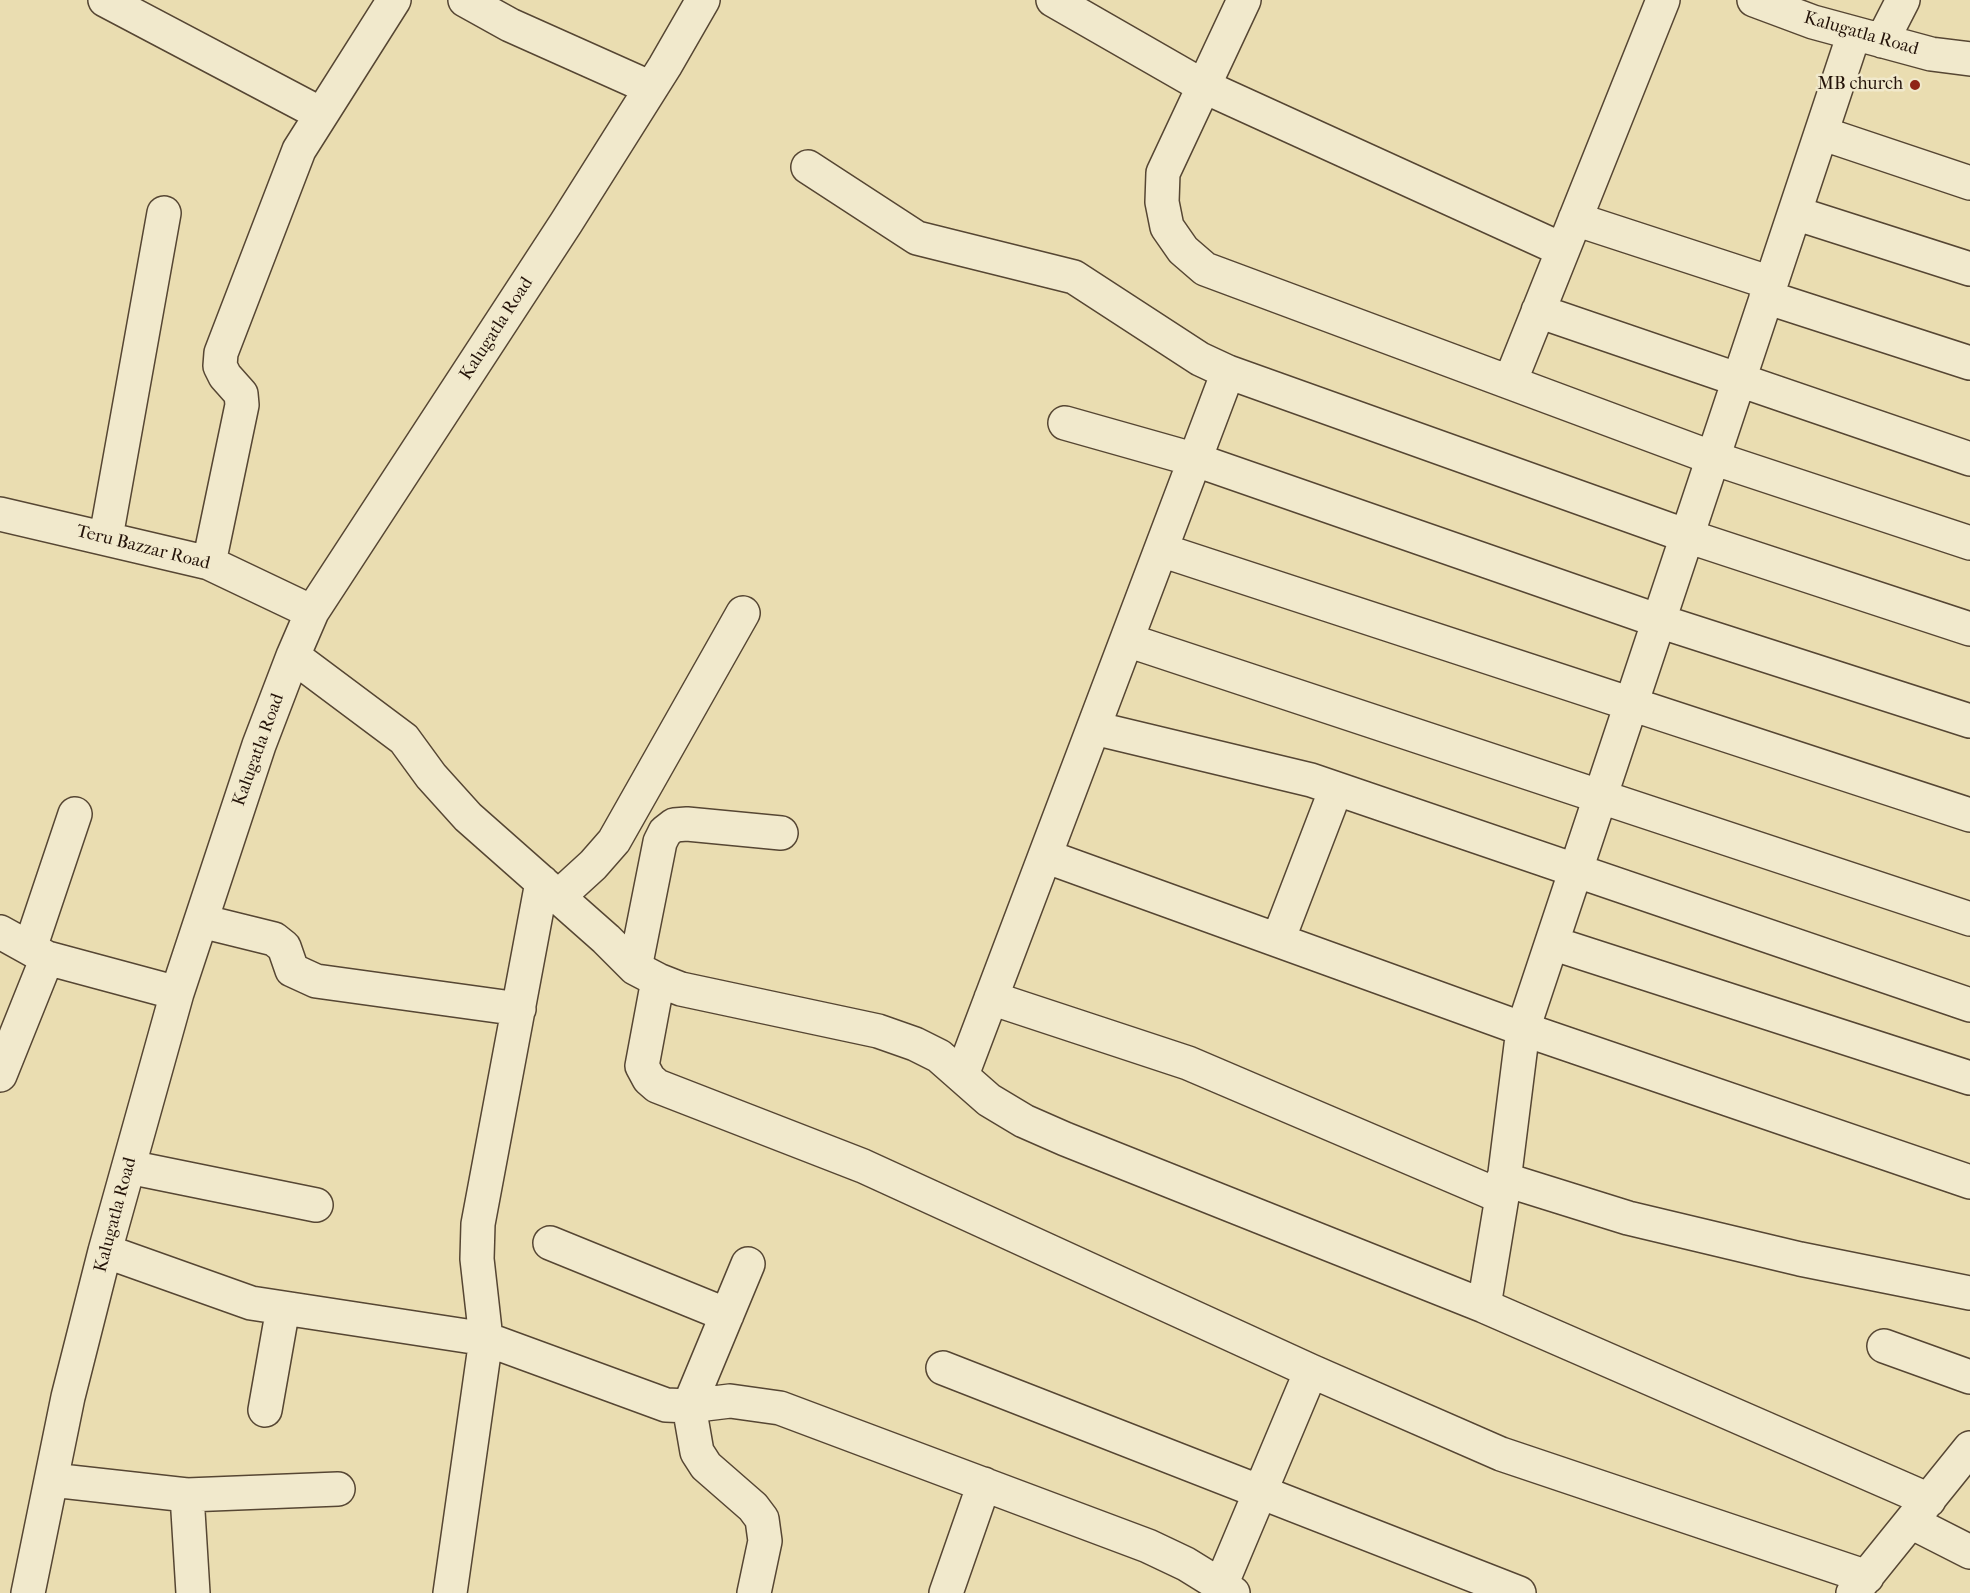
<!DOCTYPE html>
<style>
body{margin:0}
canvas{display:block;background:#eaddb1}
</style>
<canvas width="1970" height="1593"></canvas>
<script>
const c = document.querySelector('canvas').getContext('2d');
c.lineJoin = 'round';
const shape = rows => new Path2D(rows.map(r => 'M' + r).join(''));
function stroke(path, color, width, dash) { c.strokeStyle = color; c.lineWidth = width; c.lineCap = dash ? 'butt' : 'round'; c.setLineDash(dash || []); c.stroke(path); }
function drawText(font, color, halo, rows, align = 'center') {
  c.font = font + ' "IM FELL French Canon",serif'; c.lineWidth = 5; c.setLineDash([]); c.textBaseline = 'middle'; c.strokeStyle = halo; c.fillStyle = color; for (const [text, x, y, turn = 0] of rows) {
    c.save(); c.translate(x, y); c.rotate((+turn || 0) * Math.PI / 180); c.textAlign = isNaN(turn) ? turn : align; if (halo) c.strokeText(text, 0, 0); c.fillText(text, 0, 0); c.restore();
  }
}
const minor = shape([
 [105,0,321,114],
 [465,0,510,25,651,88],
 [1053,0,1203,86,1563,250],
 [1244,0,1163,173,1162,202,1167,227,1183,250,1205,269,1713,458,1970,543],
 [1754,0,1813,22,1931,54,1970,59],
 [1882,41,1903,0],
 [1821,133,1970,183],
 [808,167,917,238,1074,277,1200,359,1228,372,1687,536,1970,629],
 [1795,213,1970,269],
 [1575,219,1771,283],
 [1766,297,1970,363],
 [1538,311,1970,459],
 [1510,382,1663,0],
 [1065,423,1196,460,1659,621,1970,721],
 [0,514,209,563,312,612],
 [106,537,164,213],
 [1161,550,1970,815],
 [209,563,242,405,241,394,225,376,220,366,221,353,299,150,394,0],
 [1127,640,1970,919],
 [293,656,404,739,431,776,468,817,606,939,635,968,658,980,681,989,878,1031,915,1044,939,1056,989,1100,1024,1121,1065,1139,1484,1306,1929,1500],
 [1094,728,1311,780,1970,1005],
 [1045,856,1523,1029,1970,1182],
 [558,897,593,865,614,841,743,613],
 [201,921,274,939,284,947,292,970,316,981,519,1009],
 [0,932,47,958,177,993],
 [1278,940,1336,789],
 [1552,943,1970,1078],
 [30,948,75,814],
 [635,968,660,842,665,832,674,825,687,824,781,833],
 [658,980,642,1066,649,1079,657,1086,863,1166,1311,1371,1501,1454,1867,1577],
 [991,998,1188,1063,1502,1197],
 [0,1075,47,958],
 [962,1075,1228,372],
 [129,1167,316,1205],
 [1503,1179,1628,1218,1800,1259,1970,1293],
 [550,1243,727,1315],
 [105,1251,251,1303,486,1339,666,1405,689,1406,730,1401,780,1408,1148,1546,1186,1564,1233,1593],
 [748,1264,689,1406,697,1452,706,1466,753,1507,762,1519,765,1541,754,1593],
 [1484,1306,1502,1197,1523,1029,1854,34],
 [1884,1346,1970,1377],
 [943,1368,1519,1593],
 [265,1410,283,1308],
 [52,1480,187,1495,338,1489],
 [187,1495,193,1593],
 [1911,1522,1970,1552],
 [1221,1585,1311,1371],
 [28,1593,68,1397,105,1251,177,993,259,745,293,656,312,612,566,223,665,66,703,0],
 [450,1593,486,1339,477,1259,478,1224,542,882],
 [946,1593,984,1484],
 [1853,1593,1970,1448]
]);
stroke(minor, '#564633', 36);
stroke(minor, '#f1e9cc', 33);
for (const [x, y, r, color] of [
 [1915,85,6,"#8f2418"]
]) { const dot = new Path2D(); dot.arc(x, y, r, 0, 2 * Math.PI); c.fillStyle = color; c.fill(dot); stroke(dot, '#f1e9cc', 2); }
drawText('18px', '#241309', '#f1e9cc', [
 ["Kalugatla Road",1861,34,16],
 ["Kalugatla Road",497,329,-57],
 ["Teru Bazzar Road",143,548,14],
 ["Kalugatla Road",259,750,-70],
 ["Kalugatla Road",116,1215,-75]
]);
drawText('18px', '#241309', '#f1e9cc', [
 ["MB church",1903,85]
], 'right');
</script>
